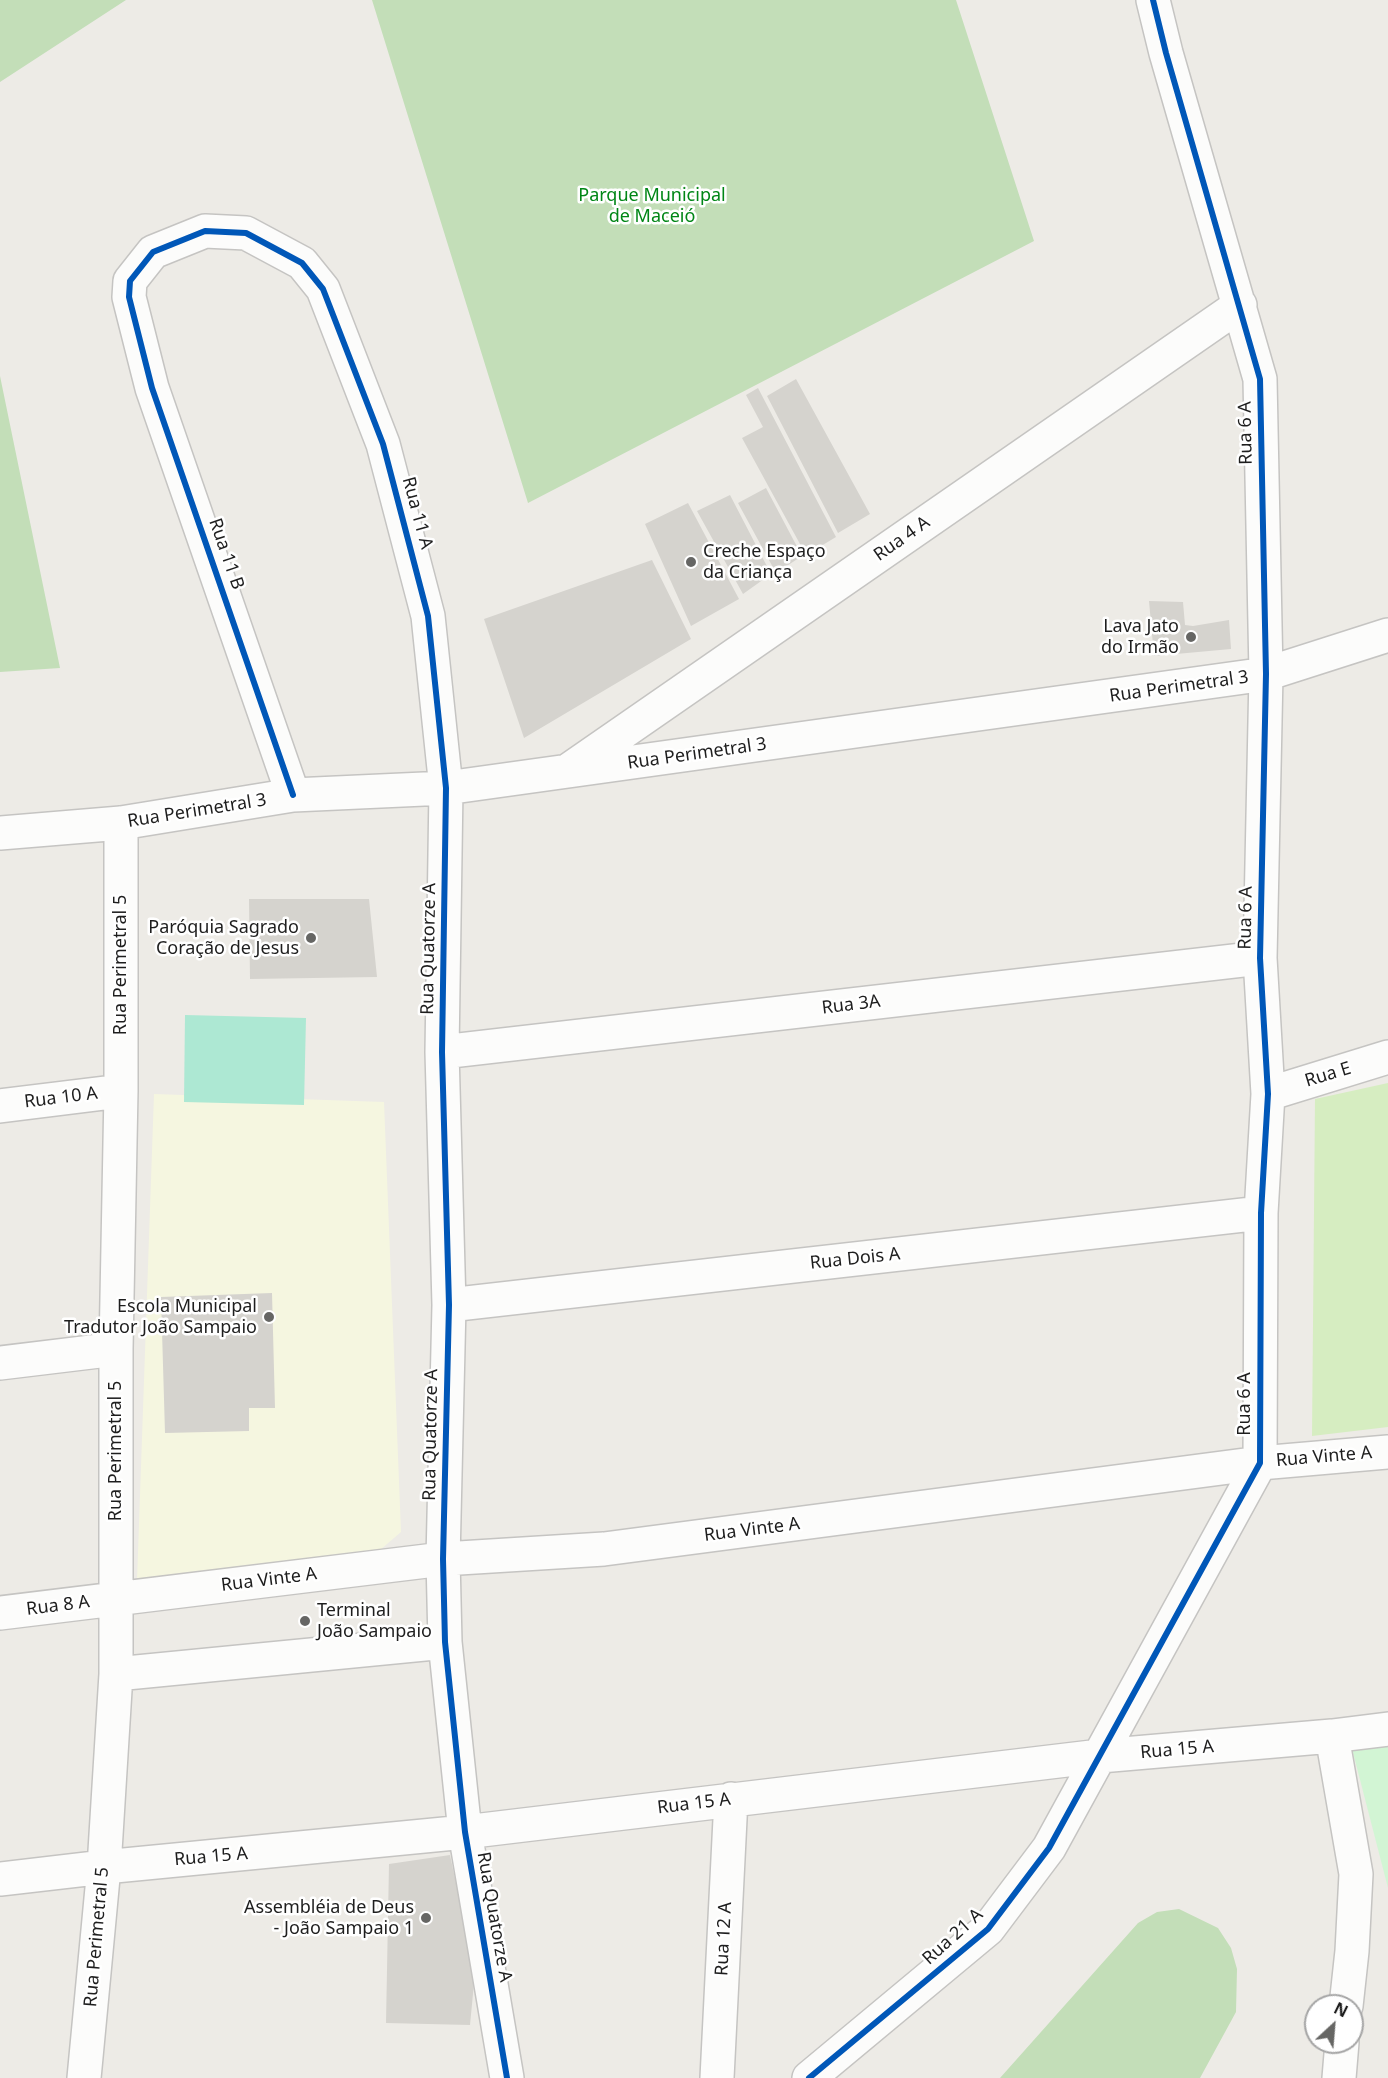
<!DOCTYPE html>
<meta charset="utf-8">
<style>
body{margin:0}
#map{position:relative;width:1388px;height:2078px;overflow:hidden;background:#edebe6;font-family:"Noto Sans",sans-serif}
canvas{display:block}
.north{position:absolute;left:1304px;top:1994px;width:60px;height:60px;box-sizing:border-box;background:#fff;border:2px solid #a5a5a5;border-radius:50%;rotate:26deg;font-size:16px;font-weight:700;line-height:24px;text-align:center;color:#1e1e1e}
.north::after{content:'';display:block;margin:auto;width:21px;height:27px;background:#666664;clip-path:polygon(50% 0,100% 100%,50% 72%,0 100%)}
</style>
<div id="map">
<canvas width="1388" height="2078"></canvas>
<div class="north">N</div>
</div>
<script>
const c = document.querySelector('canvas').getContext('2d');
c.lineJoin = 'round';
function fill(path, color) { c.fillStyle = color; c.fill(path, 'evenodd'); }
const shape = rows => new Path2D(rows.map(r => 'M' + r).join(''));
function stroke(path, color, width, dash) { c.strokeStyle = color; c.lineWidth = width; c.lineCap = dash ? 'butt' : 'round'; c.setLineDash(dash || []); c.stroke(path); }
function drawText(font, color, halo, rows, align = 'center') {
  c.font = font + ' "Noto Sans",sans-serif'; c.lineWidth = 5; c.setLineDash([]); c.textBaseline = 'middle'; c.strokeStyle = halo; c.fillStyle = color; for (const [text, x, y, turn = 0] of rows) {
    c.save(); c.translate(x, y); c.rotate((+turn || 0) * Math.PI / 180); c.textAlign = isNaN(turn) ? turn : align; if (halo) c.strokeText(text, 0, 0); c.fillText(text, 0, 0); c.restore();
  }
}
fill(shape([
 [154,1094,384,1102,401,1532,380,1550,137,1581]
]), '#f5f6e0');
fill(shape([
 [1388,1083,1388,1427,1312,1436,1315,1099]
]), '#d6edc1');
fill(shape([
 [0,0,126,0,0,82],
 [372,0,956,0,1034,241,528,503],
 [0,376,60,668,0,672],
 [1179,1909,1218,1928,1231,1948,1237,1969,1236,2012,1200,2078,1000,2078,1138,1923,1157,1912]
]), '#c3deb8');
fill(shape([
 [1388,1737,1388,1888,1350,1741]
]), '#d2f5d4');
fill(shape([
 [185,1015,306,1018,304,1105,184,1102]
]), '#ade8d3');
fill(shape([
 [796,379,870,514,838,533,767,396],
 [758,388,836,537,806,555,742,438,763,427,746,395],
 [766,488,802,556,776,573,738,503],
 [730,495,771,574,743,594,697,511],
 [688,503,739,599,691,626,645,524],
 [652,560,691,639,524,738,484,619],
 [1149,601,1183,602,1185,625,1193,626,1229,620,1231,649,1154,656],
 [249,899,369,899,377,977,250,979],
 [272,1293,275,1408,249,1408,249,1431,165,1433,161,1297],
 [450,1855,475,1973,470,2025,386,2023,389,1864]
]), '#d5d3ce');
const minor = shape([
 [570,769,1240,305],
 [293,795,152,388,129,297,130,281,153,252,205,231,246,233,302,263,323,289,383,444,428,616,446,788,442,1052,449,1305,443,1559,445,1642,465,1832,507,2078],
 [0,833,121,823,293,795,446,788,1266,674,1388,635],
 [442,1052,1260,958],
 [1268,1094,1388,1057],
 [0,1106,121,1091],
 [449,1305,1261,1213],
 [0,1363,116,1349],
 [0,1613,443,1559,604,1549,1260,1463,1388,1452],
 [116,1674,445,1642],
 [1332,1736,1356,1874,1352,1951,1346,2006],
 [0,1879,104,1867,465,1832,1100,1756,1332,1736,1388,1729],
 [84,2078,104,1867,116,1674,116,1349,121,1091,121,823],
 [717,2078,731,1799],
 [809,2078,988,1929,1049,1848,1260,1463,1261,1213,1268,1094,1260,958,1266,674,1260,379,1166,53,1153,0],
 [1339,2078,1342,2042]
]);
stroke(minor, '#c5c4c2', 36);
stroke(minor, '#fcfcfb', 33);
stroke(shape([
 [293,795,152,388,129,297,130,281,153,252,205,231,246,233,302,263,323,289,383,444,428,616,446,788,442,1052,449,1305,443,1559,445,1642,465,1832,507,2078],
 [809,2078,988,1929,1049,1848,1260,1463,1261,1213,1268,1094,1260,958,1266,674,1260,379,1166,53,1153,0]
]), '#0057b8', 6);
for (const [x, y, r, color] of [
 [691,562,6,"#666664"],
 [1191,637,6,"#666664"],
 [311,938,6,"#666664"],
 [269,1317,6,"#666664"],
 [305,1621,6,"#666664"],
 [426,1918,6,"#666664"]
]) { const dot = new Path2D(); dot.arc(x, y, r, 0, 2 * Math.PI); c.fillStyle = color; c.fill(dot); stroke(dot, '#fff', 2); }
drawText('18px', '#018616', '#fff', [
 ["Parque Municipal",652,196],
 ["de Maceió",652,217]
]);
drawText('18px', '#1e1e1e', '#fff', [
 ["Rua 6 A",1246,433,-91],
 ["Rua 11 A",417,513,75],
 ["Rua 4 A",902,539,-35],
 ["Rua 11 B",226,554,71],
 ["Rua Perimetral 3",1179,687,-8],
 ["Rua Perimetral 3",697,754,-8],
 ["Rua Perimetral 3",197,811,-9],
 ["Rua 6 A",1246,918,-89],
 ["Rua Quatorze A",429,949,-89],
 ["Rua Perimetral 5",121,965,-90],
 ["Rua 3A",851,1005,-7],
 ["Rua E",1328,1075,-17],
 ["Rua 10 A",61,1098,-7],
 ["Rua Dois A",855,1259,-6],
 ["Rua 6 A",1245,1404,-90],
 ["Rua Quatorze A",431,1435,-89],
 ["Rua Perimetral 5",116,1451,-90],
 ["Rua Vinte A",1324,1457,-5],
 ["Rua Vinte A",752,1530,-7],
 ["Rua Vinte A",269,1580,-7],
 ["Rua 8 A",58,1606,-7],
 ["Rua 15 A",1177,1750,-5],
 ["Rua 15 A",694,1804,-7],
 ["Rua 15 A",211,1857,-5],
 ["Rua Quatorze A",494,1917,80],
 ["Rua Perimetral 5",97,1937,-85],
 ["Rua 21 A",953,1937,-42],
 ["Rua 12 A",724,1939,-87]
]);
drawText('18px', '#1e1e1e', '#fff', [
 ["Creche Espaço",703,552,"left"],
 ["da Criança",703,573,"left"],
 ["Lava Jato",1179,627],
 ["do Irmão",1179,648],
 ["Paróquia Sagrado",299,928],
 ["Coração de Jesus",299,949],
 ["Escola Municipal",257,1307],
 ["Tradutor João Sampaio",257,1328],
 ["Terminal",317,1611,"left"],
 ["João Sampaio",317,1632,"left"],
 ["Assembléia de Deus",414,1908],
 ["- João Sampaio 1",414,1929]
], 'right');
</script>
